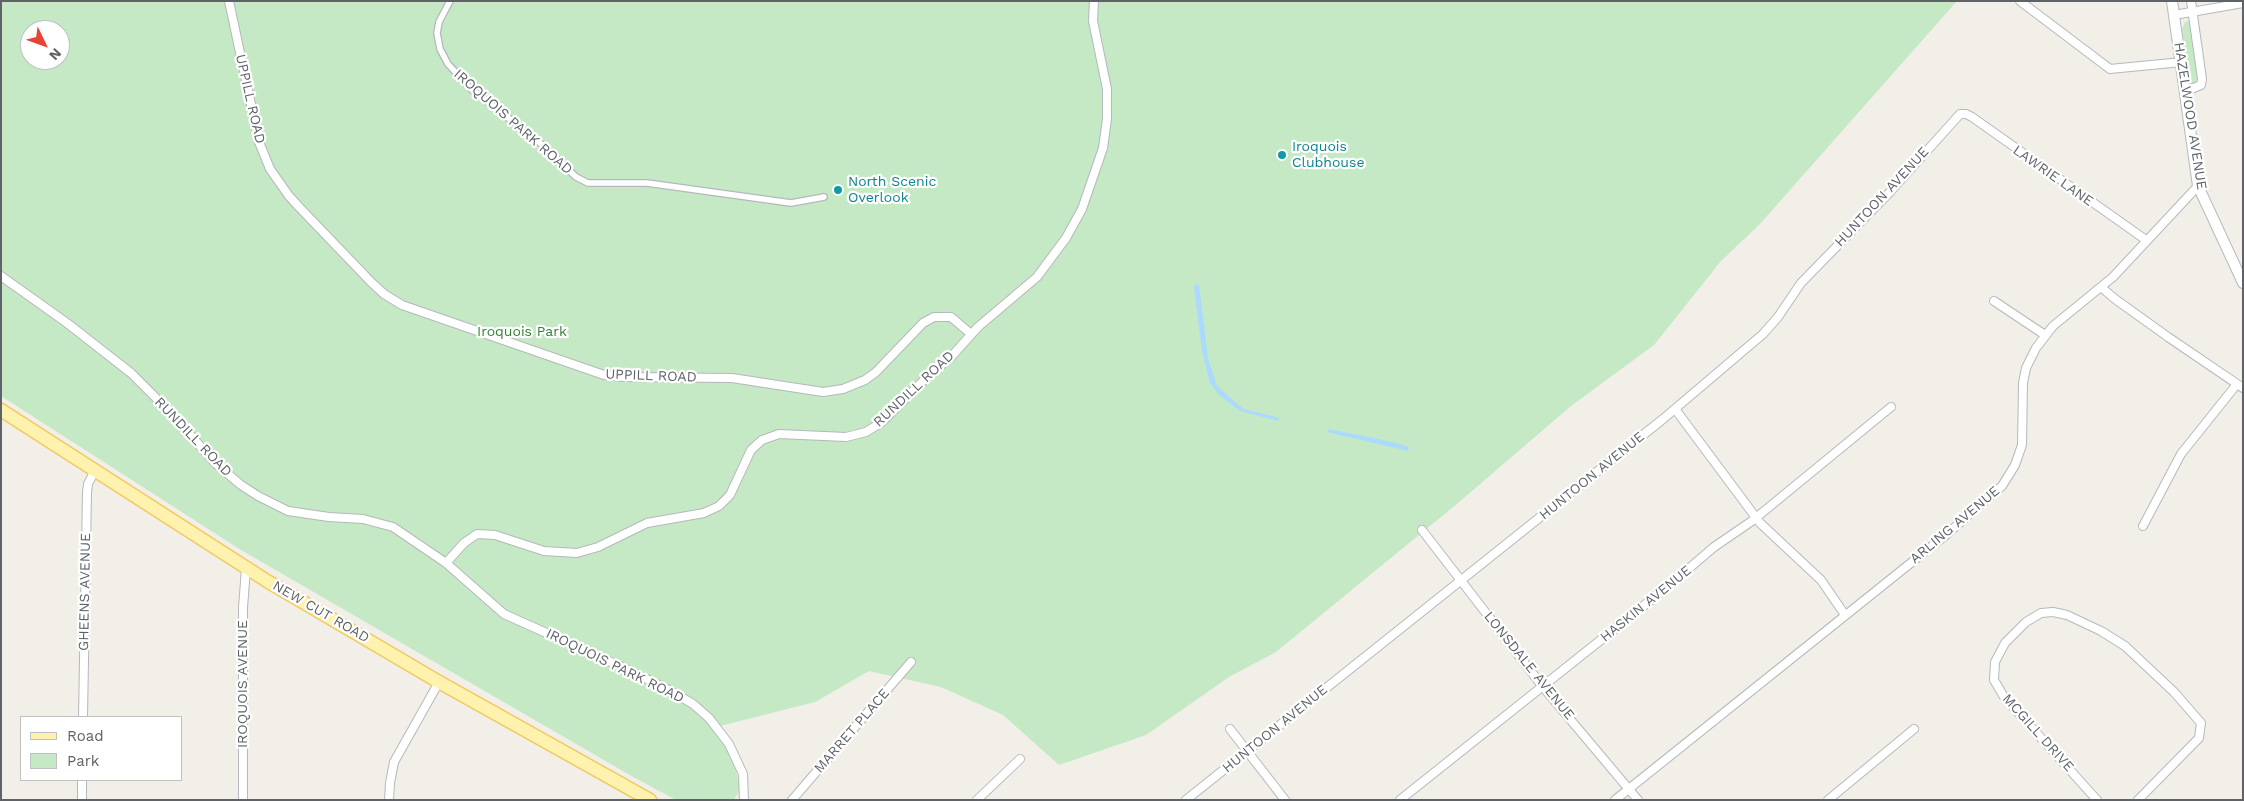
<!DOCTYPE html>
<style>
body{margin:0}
#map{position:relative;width:2244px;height:801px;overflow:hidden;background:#f1efe8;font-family:"Work Sans",sans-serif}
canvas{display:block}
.frame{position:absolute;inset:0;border:2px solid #5f6368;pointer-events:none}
.legend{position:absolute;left:20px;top:716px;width:162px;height:65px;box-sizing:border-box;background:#fff;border:1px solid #bfc1c3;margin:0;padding:6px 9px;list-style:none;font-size:15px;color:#5f6368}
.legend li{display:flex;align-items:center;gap:10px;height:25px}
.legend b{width:25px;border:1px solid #bfc1c3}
.north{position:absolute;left:20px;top:20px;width:50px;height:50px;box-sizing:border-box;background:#fff;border:1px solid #bfc1c3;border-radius:50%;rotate:132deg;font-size:14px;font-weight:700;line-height:20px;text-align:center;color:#5f6368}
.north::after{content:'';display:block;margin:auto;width:18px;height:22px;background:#ea4335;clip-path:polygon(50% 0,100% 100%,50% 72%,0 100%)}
</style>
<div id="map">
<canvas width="2244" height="801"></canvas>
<div class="frame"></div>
<ul class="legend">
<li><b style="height:6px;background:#fff2af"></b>Road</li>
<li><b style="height:14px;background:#c5e8c5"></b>Park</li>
</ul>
<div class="north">N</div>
</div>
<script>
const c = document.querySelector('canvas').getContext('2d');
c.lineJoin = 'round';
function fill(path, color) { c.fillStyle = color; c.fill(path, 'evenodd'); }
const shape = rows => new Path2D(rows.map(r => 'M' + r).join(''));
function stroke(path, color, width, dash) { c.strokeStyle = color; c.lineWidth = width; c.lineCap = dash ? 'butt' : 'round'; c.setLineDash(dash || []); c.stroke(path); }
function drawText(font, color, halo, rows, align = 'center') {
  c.font = font + ' "Work Sans",sans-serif'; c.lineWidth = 4.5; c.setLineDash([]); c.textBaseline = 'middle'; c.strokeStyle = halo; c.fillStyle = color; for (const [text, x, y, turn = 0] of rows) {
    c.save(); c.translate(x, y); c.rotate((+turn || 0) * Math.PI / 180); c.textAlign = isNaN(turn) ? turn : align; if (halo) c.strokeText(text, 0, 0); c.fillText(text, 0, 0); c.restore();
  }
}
fill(shape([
 [1,1,1957,1,1759,225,1721,261,1654,345,1571,406,1458,503,1276,652,1229,677,1146,735,1059,765,1003,715,941,687,869,671,815,702,716,727,729,744,741,790,733,800,676,800,628,774,241,550,1,396],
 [30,30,60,30,60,60,30,60],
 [2191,20,2199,78,2196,83,2191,84,2182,29,2185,22]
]), '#c5e8c5');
fill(shape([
 [1195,284,1199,285,1208,358,1217,386,1243,409,1279,418,1278,421,1240,411,1219,395,1210,383,1202,351,1194,287],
 [1329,429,1392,442,1409,447,1408,451,1327,432]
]), '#aadaff');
const pedestrian = shape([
 [450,1,439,22,437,33,440,49,448,64,471,89,539,142,576,177,588,183,647,183,791,203,824,197]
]);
const minor = shape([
 [229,1,259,142,270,169,289,196,300,208,372,283,384,294,402,305,604,375,624,377,732,378,823,392,843,389,865,380,876,372,923,323,934,317,951,317,971,334],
 [2020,1,2110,69,2182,62],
 [2174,15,2243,3],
 [2186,91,2201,85,2202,79,2191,1],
 [1,276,67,323,131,373,170,412,215,463,241,485,258,496,288,511,329,517,363,519,393,527,446,563,504,614,620,666,671,691,693,704,709,718,729,744,743,774,744,800],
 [2101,287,2115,299,2168,337,2243,388],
 [1994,301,2045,335],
 [1675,409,1760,523,1821,580,1845,615],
 [2143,526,2181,454,2237,384],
 [1422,530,1543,687,1638,800],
 [446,563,464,543,477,534,495,535,544,551,577,553,598,547,647,523,704,513,719,506,730,495,751,450,762,440,779,434,846,437,866,432,882,422,926,378,951,357,978,327,1037,277,1066,238,1082,209,1103,148,1107,119,1107,89,1093,21,1094,1],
 [83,717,87,492,88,484,95,470],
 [1230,729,1285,800],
 [82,800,82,780],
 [243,800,243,608,246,568],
 [389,800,390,783,394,762,439,682],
 [792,800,911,662],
 [977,800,1020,759],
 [1186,800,1663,419,1763,334,1778,317,1801,283,1890,192,1960,114,1966,114,1972,117,2146,240],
 [1400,800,1666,588,1714,547,1752,521,1891,407],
 [1615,800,1947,534,2002,486,2015,465,2022,445,2023,383,2026,368,2036,348,2053,326,2113,277,2198,186],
 [1828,800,1914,729],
 [2097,800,2004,697,1994,680,1995,662,2005,643,2026,622,2041,613,2053,612,2067,615,2101,631,2125,646,2174,692,2201,723,2199,738,2138,800]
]);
const tertiary = shape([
 [2172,1,2198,186,2243,283]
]);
const primary = shape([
 [1,410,267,581,439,682,650,800]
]);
stroke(pedestrian, '#b5b8bc', 8);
stroke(minor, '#b5b8bc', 10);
stroke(tertiary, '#b5b8bc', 12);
stroke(primary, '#f2c960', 15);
stroke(pedestrian, '#fff', 5.5);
stroke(minor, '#fff', 8);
stroke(tertiary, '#fff', 10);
stroke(primary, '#fff2af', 12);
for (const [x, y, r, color] of [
 [1282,155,5,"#0f9aa8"],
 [838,190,5,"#0f9aa8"]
]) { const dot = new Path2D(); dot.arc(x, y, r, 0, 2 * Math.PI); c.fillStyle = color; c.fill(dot); stroke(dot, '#fff', 2); }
drawText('14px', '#5f6368', '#fff', [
 ["UPPILL ROAD",250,99,77],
 ["HAZELWOOD AVENUE",2190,116,81],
 ["IROQUOIS PARK ROAD",513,122,41],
 ["LAWRIE LANE",2053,176,35],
 ["HUNTOON AVENUE",1882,197,-47],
 ["UPPILL ROAD",651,376,2],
 ["RUNDILL ROAD",914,389,-43],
 ["RUNDILL ROAD",193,437,46],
 ["HUNTOON AVENUE",1592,476,-39],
 ["ARLING AVENUE",1955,525,-40],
 ["GHEENS AVENUE",85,592,-89],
 ["HASKIN AVENUE",1646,604,-39],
 ["NEW CUT ROAD",321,612,30],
 ["IROQUOIS PARK ROAD",615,666,26],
 ["LONSDALE AVENUE",1529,666,51],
 ["IROQUOIS AVENUE",243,684,-90],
 ["HUNTOON AVENUE",1275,729,-39],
 ["MARRET PLACE",852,731,-49],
 ["MCGILL DRIVE",2038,733,48]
]);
drawText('14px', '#0d838f', '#fff', [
 ["Iroquois",1292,147],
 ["Clubhouse",1292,163],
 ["North Scenic",848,182],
 ["Overlook",848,198]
], 'left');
drawText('14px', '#348238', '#fff', [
 ["Iroquois Park",522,332]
]);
</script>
